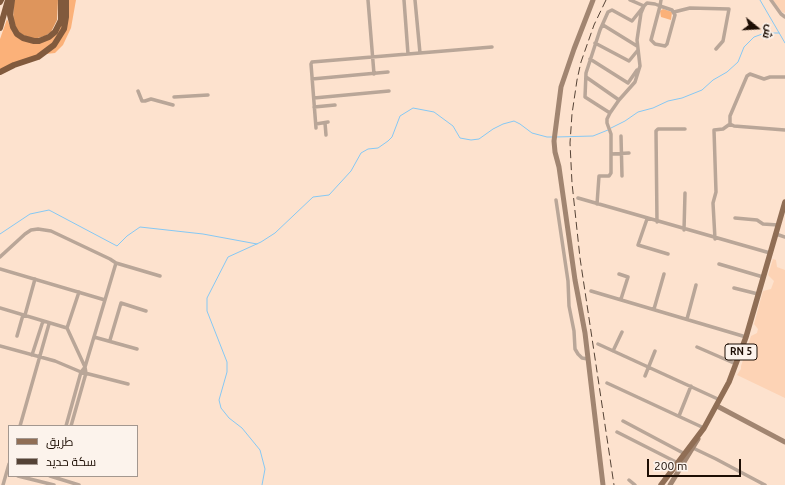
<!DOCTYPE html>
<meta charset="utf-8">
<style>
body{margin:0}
#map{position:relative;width:785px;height:485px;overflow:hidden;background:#fde2ce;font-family:Ubuntu,Cairo,sans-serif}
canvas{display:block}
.legend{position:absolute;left:8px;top:425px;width:130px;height:52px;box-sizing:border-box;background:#fcf3ec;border:1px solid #a3978f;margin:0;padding:5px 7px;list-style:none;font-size:12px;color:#1d0e04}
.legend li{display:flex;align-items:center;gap:8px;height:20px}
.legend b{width:20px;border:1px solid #a3978f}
.north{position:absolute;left:737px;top:8px;width:40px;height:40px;-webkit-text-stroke:3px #fcf3ec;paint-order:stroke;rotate:108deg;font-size:11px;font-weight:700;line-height:16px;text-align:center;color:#1d0e04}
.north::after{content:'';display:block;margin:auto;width:14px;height:18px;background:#1d0e04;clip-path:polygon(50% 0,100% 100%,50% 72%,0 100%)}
.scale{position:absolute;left:647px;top:459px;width:94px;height:18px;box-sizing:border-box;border:2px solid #1d0e04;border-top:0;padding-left:5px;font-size:12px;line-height:14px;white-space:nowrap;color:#1d0e04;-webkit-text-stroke:3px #fcf3ec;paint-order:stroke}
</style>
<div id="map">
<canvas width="785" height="485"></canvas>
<ul class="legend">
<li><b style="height:5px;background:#906e55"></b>طريق</li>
<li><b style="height:5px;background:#544235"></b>سكة حديد</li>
</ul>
<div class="north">ش</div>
<div class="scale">200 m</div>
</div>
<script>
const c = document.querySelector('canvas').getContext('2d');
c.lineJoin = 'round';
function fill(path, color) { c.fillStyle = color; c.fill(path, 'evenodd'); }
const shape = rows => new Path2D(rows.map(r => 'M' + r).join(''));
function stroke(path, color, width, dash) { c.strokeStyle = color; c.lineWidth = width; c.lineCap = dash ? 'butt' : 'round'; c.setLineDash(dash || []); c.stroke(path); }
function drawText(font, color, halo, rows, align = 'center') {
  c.font = font + ' Ubuntu,sans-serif'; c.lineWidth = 3; c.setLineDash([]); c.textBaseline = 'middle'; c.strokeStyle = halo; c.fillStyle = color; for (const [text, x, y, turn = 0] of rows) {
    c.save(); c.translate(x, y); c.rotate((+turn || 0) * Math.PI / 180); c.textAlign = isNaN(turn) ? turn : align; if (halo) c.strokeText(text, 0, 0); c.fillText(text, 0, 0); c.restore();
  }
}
fill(shape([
 [773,0,785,0,785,13,782,12],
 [773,259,776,260,777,267,785,270,785,398,737,375,741,369,741,366,751,336,757,333,758,329,754,324,763,291,771,289,774,281,768,275]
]), '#fdd3b5');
fill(shape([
 [68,0,76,0,71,28,63,45,55,53,46,54,61,38],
 [663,9,672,12,671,20,661,17,660,11],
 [62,18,62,27,54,42,37,55,0,69,0,39,7,19,13,33,44,41]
]), '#fbb179');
fill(shape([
 [14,0,58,0,57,20,51,32,45,36,34,39,23,35,17,31,13,19]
]), '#de955c');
stroke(shape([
 [760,0,785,43],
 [611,128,625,121,638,112,653,108,668,101,682,98,702,90,713,80,727,72,738,62,744,47,754,37,765,33,779,33],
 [556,137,593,136,608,130],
 [0,234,30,214,49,210,117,246,127,236,140,227,203,234,257,244],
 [262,485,265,469,260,450,242,428,229,418,221,408,219,400,227,372,227,362,207,311,207,298,228,257,261,242,275,233,313,197,329,195,351,171,361,153,368,149,378,148,388,141,392,137,400,116,413,108,434,112,453,126,460,138,471,140,479,139,493,129,503,124,514,121,520,124,532,133,547,137,553,137]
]), '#85c8f4', 1);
stroke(shape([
 [368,0,374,74],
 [404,0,408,54],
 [415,0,420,53],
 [771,0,781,14,785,17],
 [660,6,672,10,675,15,667,44,665,46,655,44,651,40,660,6],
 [674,12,690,8,729,9,723,41,716,49],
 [603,25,637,46],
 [595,43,629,61,638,50],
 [590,59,628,83,637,70],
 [586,77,619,100],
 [785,77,770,77,764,79,750,74,747,76,730,116,730,124,734,126,785,130],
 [312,79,388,72],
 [138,91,142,101,145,101,151,99,173,105],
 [174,97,208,95],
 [314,98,389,91],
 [314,107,335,105],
 [610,113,585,97,586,73,600,30,608,12,612,10,632,21,644,6,630,0],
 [325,123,326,135],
 [316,124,328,122],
 [316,128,311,64,312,62,492,47],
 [621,136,622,176],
 [611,154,629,153],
 [578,198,770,253],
 [556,200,568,281,569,306,574,331,575,349,578,354,582,358,588,359],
 [597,204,599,176,609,176,611,173,611,134,607,123,607,119,610,113,619,100,635,82,640,66,637,40,641,13,644,6,647,3,655,4,660,6,661,0],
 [735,218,757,220,763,224,778,225],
 [647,219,638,245,668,254],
 [657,222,656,131,658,129,685,129],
 [684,230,685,193],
 [776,234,785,237],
 [715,239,713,203,716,192,714,130,723,129,730,124],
 [0,257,25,234,31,230,38,229,51,231,110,259,116,263,160,276],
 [719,264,763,277],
 [0,269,105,300],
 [619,274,628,277,621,299],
 [734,288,758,294],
 [591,291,746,337],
 [0,308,67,328],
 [654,309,664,274],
 [25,315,35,279],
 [687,319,696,285],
 [17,336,23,315],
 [94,337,137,349],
 [110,340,121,303,146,311],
 [598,344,720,400],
 [0,346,55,361,81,372,128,384],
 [697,347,736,364],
 [613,351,622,332],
 [32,355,43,321],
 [645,376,655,351],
 [607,383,704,428],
 [679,416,691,386],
 [623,421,685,454],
 [20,426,49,324],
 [66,426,81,372,85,367,116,263],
 [71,426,86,373,85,367,67,328,79,292],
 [617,432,678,463],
 [693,448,716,459,765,485],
 [18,476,54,485],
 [50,476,79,485],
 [629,480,635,485],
 [3,485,9,464]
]), '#b9a698', 3.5);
stroke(shape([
 [593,0,574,49,561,87,554,141,555,152,559,167,575,280,585,333,603,485],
 [717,406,785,442],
 [670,485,698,439]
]), '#a18571', 5);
stroke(shape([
 [661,485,704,428,729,382,746,337,785,202]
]), '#906e55', 5.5);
stroke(shape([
 [12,0,10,15,13,27,17,34,23,38,34,41,39,41,49,37,55,32,61,20,61,0],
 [0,2,1,0],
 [0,28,8,0],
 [0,72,14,65,38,57,54,45,64,29,66,17,66,0]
]), '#815a3d', 6);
stroke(shape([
 [606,0,594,25,581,62,577,80,572,114,570,143,572,183,580,258,614,485]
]), '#544235', 1, [8, 4]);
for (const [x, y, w] of [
 [741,352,32]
]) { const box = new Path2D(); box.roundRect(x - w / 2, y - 8, w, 16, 3); c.fillStyle = '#fcf3ec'; c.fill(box); stroke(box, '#1d0e04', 1); }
drawText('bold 10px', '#1d0e04', null, [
 ["RN 5",741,352]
]);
</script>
